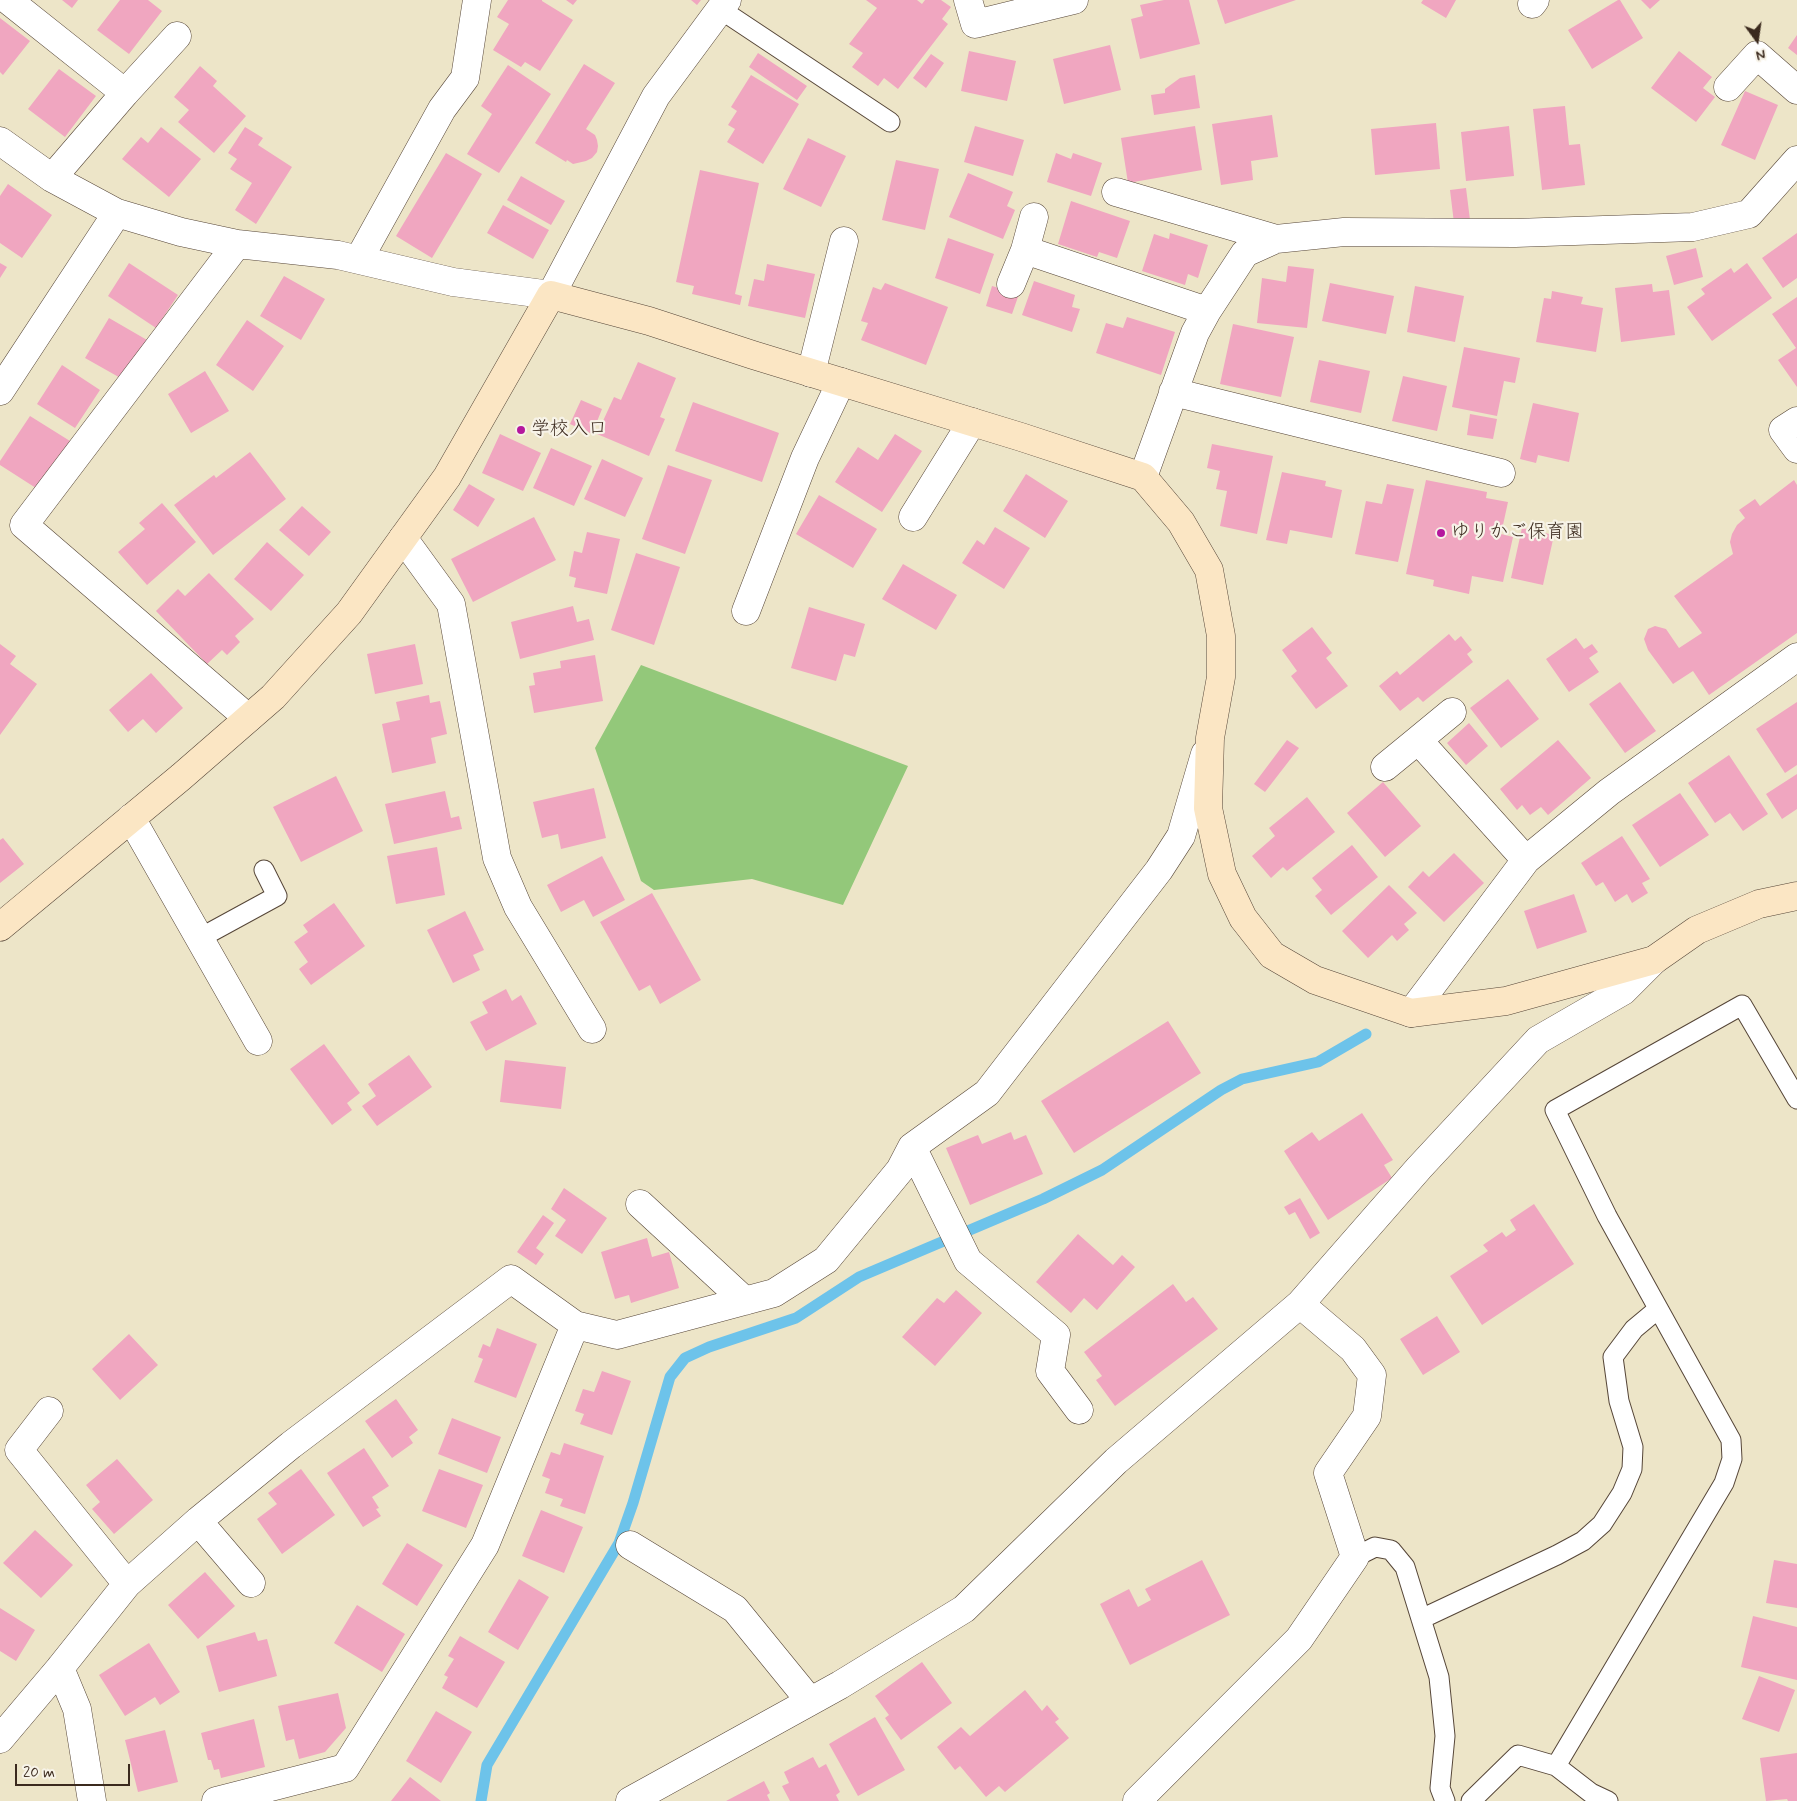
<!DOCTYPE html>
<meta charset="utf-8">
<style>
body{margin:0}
#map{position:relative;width:1797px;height:1801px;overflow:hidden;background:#ede5c8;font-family:Mynerve,sans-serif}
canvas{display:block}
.north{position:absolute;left:1732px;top:15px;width:50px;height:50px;-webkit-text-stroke:4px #f7f3e8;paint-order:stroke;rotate:166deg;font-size:14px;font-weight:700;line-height:20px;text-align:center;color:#3b2a1e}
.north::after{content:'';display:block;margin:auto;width:18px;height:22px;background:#3b2a1e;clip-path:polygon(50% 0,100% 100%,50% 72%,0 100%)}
.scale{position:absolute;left:15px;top:1764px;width:115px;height:22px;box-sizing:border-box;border:2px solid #3b2a1e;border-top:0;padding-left:6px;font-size:15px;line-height:18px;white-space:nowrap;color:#3b2a1e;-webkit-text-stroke:4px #f7f3e8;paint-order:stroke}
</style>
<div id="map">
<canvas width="1797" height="1801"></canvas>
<div class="north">N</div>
<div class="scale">20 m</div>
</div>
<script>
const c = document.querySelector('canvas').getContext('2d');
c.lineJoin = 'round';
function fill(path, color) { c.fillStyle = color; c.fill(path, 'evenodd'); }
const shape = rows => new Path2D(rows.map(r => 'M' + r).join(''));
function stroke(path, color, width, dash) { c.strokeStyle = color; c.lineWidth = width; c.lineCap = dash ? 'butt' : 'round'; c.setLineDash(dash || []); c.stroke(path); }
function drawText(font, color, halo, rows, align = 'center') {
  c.font = font + ' Mynerve,"Klee One",sans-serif'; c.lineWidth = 4.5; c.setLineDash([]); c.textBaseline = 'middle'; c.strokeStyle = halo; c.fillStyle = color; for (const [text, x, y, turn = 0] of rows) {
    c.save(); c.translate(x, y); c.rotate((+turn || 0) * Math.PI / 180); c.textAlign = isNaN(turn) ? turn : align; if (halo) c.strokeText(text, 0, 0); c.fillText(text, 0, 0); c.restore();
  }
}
fill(shape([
 [641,665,908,766,843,905,752,879,654,890,641,881,595,748]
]), '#93c87a');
stroke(shape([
 [481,1801,487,1765,619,1543,633,1503,670,1377,685,1358,709,1347,796,1318,859,1277,1043,1199,1102,1170,1221,1090,1242,1079,1318,1062,1366,1034]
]), '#6dc3ea', 11);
fill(shape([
 [62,0,78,0,72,8],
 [120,0,148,0,162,11,129,54,97,30],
 [508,0,542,0,542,1,573,20,540,71,525,62,521,67,493,50,509,24,497,17],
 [566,0,577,0,573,5],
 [691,0,701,0,697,5],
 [866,0,917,0,922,4,925,0,941,0,951,7,942,19,948,24,898,89,884,78,878,86,852,67,863,53,849,44,877,8],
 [1164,0,1189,0,1200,44,1140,59,1131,19,1143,16,1140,5],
 [1217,0,1296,0,1225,24],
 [1423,0,1456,0,1446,18,1421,3],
 [1618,0,1620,0,1643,38,1592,69,1568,30],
 [1641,0,1660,0,1650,9],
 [0,18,30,41,3,75,0,72],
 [1797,35,1797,55,1788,48],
 [1110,45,1121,90,1064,104,1053,59],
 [969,51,1016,61,1007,101,961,91],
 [1679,51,1712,77,1703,88,1715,97,1696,122,1651,88],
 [758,53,807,86,797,100,749,67],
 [931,54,944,63,926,88,913,78],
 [584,64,615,83,586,129,595,135,597,140,598,146,597,152,592,158,586,161,573,164,567,160,566,162,535,143],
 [508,65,551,94,499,173,467,154,492,114,481,106],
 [200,66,217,81,213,86,246,116,214,153,178,122,189,110,174,97],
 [59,69,96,96,65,137,28,109],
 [751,75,799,104,763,164,727,142,735,129,728,125,737,111,731,107],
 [1195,75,1200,108,1154,115,1151,95,1165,93,1165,89,1180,78],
 [1745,91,1778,105,1755,160,1721,145],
 [1565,106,1569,145,1580,144,1585,185,1542,190,1533,109],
 [1272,115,1278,157,1251,161,1253,180,1221,185,1212,124],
 [1436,123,1440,169,1375,175,1371,129],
 [975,126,1024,140,1013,176,964,162],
 [1195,126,1202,170,1128,183,1121,138],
 [1509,126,1514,176,1466,181,1461,132],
 [161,127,201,159,169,197,122,159,141,137,148,143],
 [245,127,263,138,258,145,292,167,256,224,235,210,252,183,230,169,237,159,228,153],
 [808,138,846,156,821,207,783,189],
 [446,153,482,174,432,258,396,236],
 [1056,153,1071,159,1073,153,1102,163,1091,196,1047,182],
 [896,160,939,169,925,230,882,220],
 [700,170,759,183,735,294,742,296,740,305,692,294,694,286,676,282],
 [968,173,1013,192,1007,206,1015,210,1003,239,949,217],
 [521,176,565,201,551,225,507,200],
 [8,184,52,215,22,258,0,243,0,196],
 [1466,188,1470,220,1454,223,1450,190],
 [1071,201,1130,221,1117,258,1099,252,1097,257,1058,244],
 [503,205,549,230,533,259,487,233],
 [1170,233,1208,245,1198,278,1188,274,1185,285,1142,271,1154,234,1169,239],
 [1797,233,1797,278,1783,288,1762,258],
 [948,238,994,254,980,294,935,278],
 [1696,248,1703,277,1674,285,1666,256],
 [0,263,7,267,0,278],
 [129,263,178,295,156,328,108,296],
 [1747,263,1772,298,1712,341,1687,307,1705,294,1701,289,1731,268,1734,273],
 [767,264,815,274,805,318,748,306,754,279,764,281],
 [1288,266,1314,269,1307,328,1257,323,1262,278,1286,282],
 [284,276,325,299,301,340,260,316],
 [1034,281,1075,295,1072,307,1080,309,1072,332,1022,315],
 [885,283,948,307,926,365,861,340,868,323,861,321,873,287,881,290],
 [1330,283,1394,296,1386,334,1322,321],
 [1652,284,1653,292,1669,290,1675,335,1621,342,1615,288],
 [992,286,1019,294,1012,314,986,306],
 [1415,286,1464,296,1455,342,1407,332],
 [1552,291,1583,297,1581,304,1603,308,1596,352,1536,342,1544,298,1551,299],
 [1797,297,1797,387,1778,360,1796,348,1772,314],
 [1127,317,1175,332,1161,375,1096,353,1106,323,1123,328],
 [109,318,147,340,124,380,85,358],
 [247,320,284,346,253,391,216,365],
 [1233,324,1294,337,1281,397,1220,384],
 [1464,347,1520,358,1515,383,1504,381,1497,416,1452,407],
 [1319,360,1370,371,1361,413,1310,402],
 [638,362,676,378,660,417,665,419,649,456,597,434,614,397,621,400],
 [62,365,100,390,75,428,37,404],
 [205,371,229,411,191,433,168,394],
 [1403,376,1447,386,1437,431,1392,421],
 [581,400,602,409,592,434,570,424],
 [693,402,779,433,762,482,675,451],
 [1533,403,1579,413,1569,462,1538,455,1536,463,1520,459],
 [1470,414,1497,419,1493,439,1467,435],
 [30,416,70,441,39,490,0,465,0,461],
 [500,434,541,453,523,491,482,473],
 [895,434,922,451,882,512,835,482,858,447,878,460],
 [1212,444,1273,456,1257,534,1220,526,1227,491,1216,489,1220,471,1207,468],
 [551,448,592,466,574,506,533,488],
 [250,452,286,499,213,555,174,505,214,475,216,478],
 [602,459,643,478,625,517,584,499],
 [668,465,712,480,685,554,642,539],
 [1282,472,1326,481,1325,486,1342,490,1332,538,1290,530,1287,544,1266,540],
 [1026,474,1068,501,1045,538,1003,511],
 [1426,480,1487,492,1486,498,1508,502,1501,534,1513,537,1503,582,1472,576,1469,594,1433,586,1434,580,1406,574],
 [1794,480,1797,485,1797,633,1709,695,1693,671,1673,684,1648,650,1644,639,1648,629,1655,626,1666,629,1679,648,1702,633,1674,596,1733,554,1730,542,1732,534,1737,525,1745,518,1739,510,1755,499,1760,506],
 [469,484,495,499,478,527,453,510],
 [1387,484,1414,489,1398,562,1355,554,1366,501,1382,504],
 [819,495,877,529,853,568,796,534],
 [162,503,196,542,147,585,118,552,145,529,139,523],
 [302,506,331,532,309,556,279,530],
 [534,517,556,560,473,602,451,559],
 [995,527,1030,548,1004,589,962,563,977,540,984,545],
 [1522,528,1554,535,1543,585,1511,578],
 [587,532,620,539,607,594,574,587,576,578,569,576,574,551,582,553],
 [267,542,304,575,271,611,234,579],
 [636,553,680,567,654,645,611,630],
 [903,564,957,595,936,630,882,599],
 [209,573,254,619,235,636,240,642,227,655,222,650,207,664,156,611,178,589,185,596],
 [573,606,577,622,589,619,594,640,520,659,511,622],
 [809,607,865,624,855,657,844,654,836,681,791,668],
 [1312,627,1332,653,1326,658,1348,686,1316,709,1291,676,1297,671,1282,650],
 [1449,634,1455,641,1461,636,1472,650,1467,654,1473,662,1423,702,1418,697,1400,711,1379,686,1397,671,1400,675],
 [1576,638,1584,649,1592,644,1598,652,1589,658,1599,672,1569,692,1546,659],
 [0,644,16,656,10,664,37,684,0,735],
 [415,644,423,684,375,694,367,654],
 [595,655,603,701,534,713,529,686,535,685,533,673,561,668,560,661],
 [151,673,183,708,156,733,143,719,128,732,109,710],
 [1508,679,1539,719,1501,748,1470,708],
 [1620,682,1656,731,1625,753,1589,704],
 [429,695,430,703,440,701,447,734,431,738,436,763,392,773,382,724,400,720,396,702],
 [1797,702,1797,765,1785,773,1756,729],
 [1469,723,1488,746,1466,765,1447,743],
 [1287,740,1299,748,1265,792,1254,784],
 [1558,740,1591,778,1548,815,1541,807,1530,815,1522,805,1517,810,1500,789],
 [1729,755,1768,814,1743,831,1730,813,1715,823,1688,783],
 [1797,774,1797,809,1782,819,1766,794],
 [336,776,363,831,301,862,273,807],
 [1383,782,1421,826,1385,857,1347,813],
 [594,788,606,838,561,849,558,834,542,838,533,802],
 [445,791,451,818,459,816,462,829,394,844,385,804],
 [1680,793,1709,835,1660,867,1632,825],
 [1307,797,1335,832,1287,871,1283,867,1271,878,1252,856,1275,836,1269,828],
 [1622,836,1650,879,1642,883,1648,893,1632,903,1627,894,1615,902,1603,882,1596,886,1581,863],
 [3,838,24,864,0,883,0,840],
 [1352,845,1378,877,1331,915,1315,896,1322,890,1312,878],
 [437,847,445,895,396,904,387,856],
 [1454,853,1484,883,1444,922,1408,887,1423,871,1429,877],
 [602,856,625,900,593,917,584,900,561,912,547,885],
 [1389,885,1417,913,1404,924,1409,930,1397,941,1392,935,1368,958,1342,931],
 [652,893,701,980,660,1004,650,985,639,991,600,922],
 [1574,894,1587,932,1537,949,1524,911],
 [334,903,365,946,311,985,299,969,308,962,294,942,308,932,303,925],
 [465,911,484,950,473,955,480,970,453,983,427,930],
 [506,989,512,1001,521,995,537,1024,486,1051,470,1022,488,1013,482,1002],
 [1168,1021,1201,1073,1074,1153,1041,1101],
 [324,1044,360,1093,347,1103,352,1110,332,1125,290,1069],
 [409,1055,432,1087,377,1126,362,1106,376,1096,368,1084],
 [505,1060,566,1067,561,1109,500,1102],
 [1362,1113,1393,1160,1384,1165,1392,1178,1328,1220,1284,1151,1312,1132,1319,1141],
 [1011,1132,1014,1140,1026,1135,1043,1174,970,1205,946,1148,978,1135,982,1144],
 [564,1188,607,1218,582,1254,555,1236,566,1220,551,1209],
 [1300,1198,1320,1233,1310,1239,1295,1212,1289,1215,1284,1207],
 [1534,1204,1574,1264,1482,1325,1450,1276,1488,1251,1483,1245,1502,1232,1506,1237,1516,1230,1510,1220],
 [543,1215,554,1223,536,1248,544,1254,536,1265,517,1252],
 [1078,1234,1113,1265,1122,1255,1135,1267,1097,1310,1084,1298,1071,1313,1036,1282],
 [647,1238,652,1257,669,1252,679,1288,631,1303,629,1295,615,1299,601,1252],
 [1173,1284,1186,1302,1193,1297,1218,1329,1115,1406,1096,1380,1102,1376,1084,1352],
 [956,1290,982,1313,935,1366,902,1337,937,1298,944,1303],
 [1437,1316,1460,1352,1423,1375,1400,1339],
 [497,1328,537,1344,516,1398,474,1382,483,1359,478,1357,483,1344,490,1347],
 [129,1334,158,1365,120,1400,92,1369],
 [602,1371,631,1381,612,1435,580,1424,584,1414,575,1411,583,1389,594,1392],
 [396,1399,418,1430,409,1437,413,1443,392,1458,365,1421],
 [452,1418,501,1437,487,1473,438,1454],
 [564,1443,604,1456,585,1514,560,1506,563,1499,545,1493,550,1479,542,1476,551,1452,560,1455],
 [364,1448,389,1486,372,1497,379,1508,376,1509,381,1516,363,1527,327,1473],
 [117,1459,153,1500,114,1534,92,1509,100,1502,86,1485],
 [301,1469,335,1515,282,1554,257,1519,277,1504,268,1493],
 [439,1469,483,1485,466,1528,422,1511],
 [541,1510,583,1527,564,1573,522,1556],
 [35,1530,73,1565,41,1598,3,1563],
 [407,1543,443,1565,417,1606,382,1584],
 [1202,1560,1230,1615,1130,1665,1100,1604,1129,1589,1138,1607,1151,1600,1145,1589],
 [1774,1560,1797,1564,1797,1608,1766,1603],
 [205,1572,235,1606,198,1639,168,1605],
 [519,1579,549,1597,518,1650,488,1632],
 [357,1605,405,1634,382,1672,334,1643],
 [0,1608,35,1630,16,1661,0,1651],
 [1753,1616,1797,1627,1797,1680,1741,1667],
 [255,1632,258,1641,267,1639,277,1676,219,1692,206,1646],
 [460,1636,505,1662,477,1708,442,1688,448,1677,444,1675,454,1659,448,1656],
 [149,1643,180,1692,160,1705,155,1697,125,1716,99,1675],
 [922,1662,952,1703,901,1740,885,1718,889,1715,875,1696],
 [1759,1676,1795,1690,1779,1732,1742,1719],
 [1025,1690,1042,1711,1047,1705,1059,1719,1055,1722,1069,1738,1005,1792,999,1786,986,1797,960,1766,955,1770,937,1747,961,1727,970,1736],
 [338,1693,346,1728,325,1752,299,1759,294,1739,286,1741,278,1706],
 [436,1711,472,1732,441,1783,406,1761],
 [875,1717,905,1770,858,1796,829,1744],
 [254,1719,265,1767,221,1778,219,1769,214,1770,211,1760,208,1760,201,1733],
 [165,1730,178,1782,138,1792,125,1740],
 [1797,1753,1797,1801,1788,1801,1787,1799,1766,1801,1760,1758],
 [813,1757,819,1768,826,1764,840,1792,836,1795,839,1801,790,1801,782,1786,789,1783,784,1772],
 [410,1777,441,1801,391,1801],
 [764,1781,770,1793,767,1795,770,1801,726,1801]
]), '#f0a6c0');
const lane = shape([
 [720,9,890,122],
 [200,938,277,896,264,870],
 [1355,1557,1375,1547,1391,1550,1405,1567,1439,1677,1445,1736,1440,1788,1445,1801],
 [1421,1619,1557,1555,1583,1541,1602,1524,1622,1493,1632,1469,1633,1447,1619,1401,1613,1357,1634,1329,1658,1309],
 [1556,1766,1724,1483,1732,1459,1731,1440,1607,1216,1555,1110,1742,1005,1797,1099],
 [1471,1801,1518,1755,1556,1766,1591,1793,1608,1801]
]);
const street = shape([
 [8,0,125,93,52,178],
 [968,0,975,24,1074,0],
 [1532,4,1535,0],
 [1728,87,1757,55,1797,90],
 [125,93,177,36],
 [0,141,52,178,117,213,181,232,237,244,338,255,453,282,551,295,656,96,727,0],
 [1116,192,1276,239],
 [237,244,24,525,248,718],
 [1025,250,1034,217],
 [359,259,442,109,465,78,477,0],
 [1011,284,1025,250,1207,311],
 [811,373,844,241],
 [0,391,117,213],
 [1173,392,1501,473],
 [1797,421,1783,430,1797,449],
 [1143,477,1195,333,1207,311,1245,253,1276,239,1344,232,1515,233,1693,227,1749,214,1797,160],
 [913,517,972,422],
 [403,538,451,604,497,858,518,907,592,1029],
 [746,611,805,458,841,382],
 [1418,740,1452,712],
 [1385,767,1418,740,1526,860],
 [131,818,258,1041],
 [1411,1013,1526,860,1609,792,1797,657],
 [912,1147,968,1261,1056,1335,1050,1371,1079,1410],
 [640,1204,745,1301],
 [49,1411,19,1450,127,1584],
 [198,1521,251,1583],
 [630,1545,735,1609,810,1701],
 [60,1668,77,1709,92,1801],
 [0,1739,60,1668,127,1584,198,1521,291,1445,511,1279,575,1325,617,1335,774,1293,826,1260,900,1170,912,1147,987,1093,1159,870,1181,836,1205,754],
 [216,1801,345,1768,485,1545,575,1325],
 [630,1801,840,1685,964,1609,1116,1461,1300,1304,1419,1168,1538,1040,1623,991,1654,960],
 [1137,1801,1299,1639,1355,1557,1328,1473,1367,1416,1372,1375,1353,1349,1300,1304]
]);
const secondary = shape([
 [0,927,181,777,273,697,349,613,447,477,551,295,649,321,753,355,1021,437,1143,477,1181,522,1209,570,1221,636,1221,677,1210,738,1208,808,1222,874,1243,918,1272,955,1315,980,1411,1013,1506,1001,1654,960,1697,930,1759,904,1797,896]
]);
stroke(lane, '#564638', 21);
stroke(street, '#564638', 29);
stroke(secondary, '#564638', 29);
stroke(lane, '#fff', 19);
stroke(street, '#fff', 28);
stroke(secondary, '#fbe6c4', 28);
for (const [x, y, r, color] of [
 [521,430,5,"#b5179e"],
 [1441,533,5,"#b5179e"]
]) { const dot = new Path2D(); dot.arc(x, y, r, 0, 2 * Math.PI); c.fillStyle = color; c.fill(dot); stroke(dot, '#f7f3e8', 2); }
drawText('19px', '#3b2a1e', '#f7f3e8', [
 ["学校入口",531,430],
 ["ゆりかご保育園",1451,533]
], 'left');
</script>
